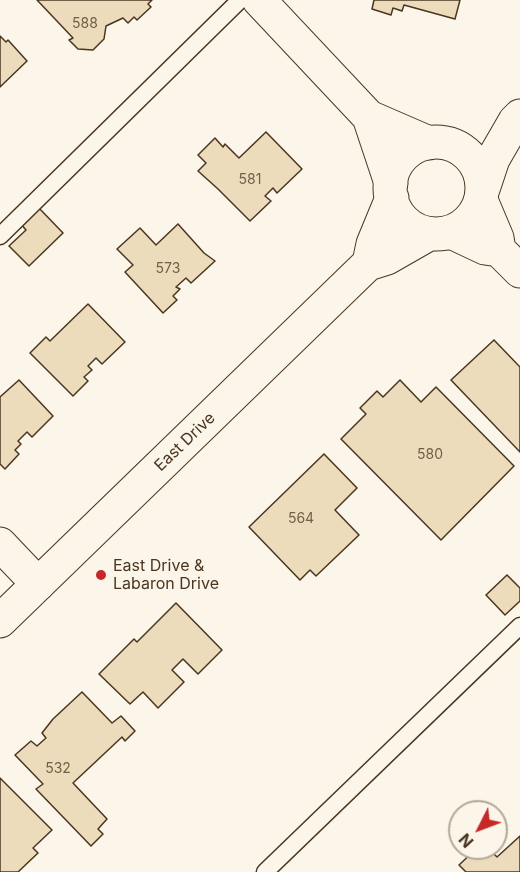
<!DOCTYPE html>
<style>
body{margin:0}
#map{position:relative;width:520px;height:872px;overflow:hidden;background:#fbf6e9;font-family:Inter,sans-serif}
canvas{display:block}
.north{position:absolute;left:448px;top:800px;width:60px;height:60px;box-sizing:border-box;background:#fbf6e9;border:2px solid #b4a999;border-radius:50%;rotate:228deg;font-size:16px;font-weight:700;line-height:24px;text-align:center;color:#4a3520}
.north::after{content:'';display:block;margin:auto;width:21px;height:27px;background:#c62828;clip-path:polygon(50% 0,100% 100%,50% 72%,0 100%)}
</style>
<div id="map">
<canvas width="520" height="872"></canvas>
<div class="north">N</div>
</div>
<script>
const c = document.querySelector('canvas').getContext('2d');
c.lineJoin = 'round';
function fill(path, color) { c.fillStyle = color; c.fill(path, 'evenodd'); }
const shape = rows => new Path2D(rows.map(r => 'M' + r).join(''));
function stroke(path, color, width, dash) { c.strokeStyle = color; c.lineWidth = width; c.lineCap = dash ? 'butt' : 'round'; c.setLineDash(dash || []); c.stroke(path); }
function drawText(font, color, halo, rows, align = 'center') {
  c.font = font + ' Inter,sans-serif'; c.lineWidth = 4.5; c.setLineDash([]); c.textBaseline = 'middle'; c.strokeStyle = halo; c.fillStyle = color; for (const [text, x, y, turn = 0] of rows) {
    c.save(); c.translate(x, y); c.rotate((+turn || 0) * Math.PI / 180); c.textAlign = isNaN(turn) ? turn : align; if (halo) c.strokeText(text, 0, 0); c.fillText(text, 0, 0); c.restore();
  }
}
const building = shape([
 [37,0,152,0,148,4,151,7,137,20,134,17,128,23,123,18,106,26,104,39,93,50,78,49,69,40,73,38,37,0],
 [374,0,460,0,455,19,404,5,402,11,393,8,391,15,372,9,374,0],
 [0,36,6,42,8,40,27,61,0,87,0,36],
 [266,132,302,169,277,193,273,188,265,196,271,201,250,221,218,189,198,171,206,163,198,155,215,138,223,147,225,144,239,158,266,132],
 [38,207,63,233,29,266,9,246,26,230,20,223,38,207],
 [178,224,204,253,215,261,191,283,186,278,176,287,180,289,173,296,177,300,163,313,125,272,133,265,117,249,140,228,156,245,178,224],
 [88,304,125,342,102,364,96,358,88,366,92,370,84,377,88,381,73,396,30,353,46,337,50,341,88,304],
 [494,340,520,367,520,452,451,380,494,340],
 [19,380,53,416,32,437,27,432,18,441,21,444,15,450,19,454,5,469,0,464,0,397,19,380],
 [400,380,421,402,436,387,514,466,441,540,341,439,366,414,360,408,377,391,383,397,400,380],
 [324,454,357,488,335,510,359,535,316,576,310,570,300,580,249,527,324,454],
 [507,575,520,588,520,601,505,615,486,595,507,575],
 [176,603,222,650,198,674,183,659,172,670,184,682,158,708,143,692,130,704,99,674,134,639,137,642,176,603],
 [82,692,112,723,121,716,135,731,125,741,122,737,73,783,107,819,98,829,103,834,91,846,36,789,43,784,15,755,31,741,37,746,46,738,42,733,53,719,82,692],
 [0,778,52,830,33,848,38,853,18,872,0,872,0,778],
 [520,836,520,872,466,872,459,865,477,848,488,848,497,857,520,836]
]);
fill(building, '#ecdcbc');
stroke(building, '#4a3520', 1.5);
const lane = shape([
 [0,236,240,0],
 [265,872,520,626]
]);
const street = shape([
 [259,0,369,117,391,183],
 [369,117,429,143],
 [481,200,497,238,499,250],
 [451,232,485,248,499,250,520,271],
 [0,544,38,584]
]);
const secondary = shape([
 '390 188a46 46 0 1 1 92 0a46 46 0 1 1-92 0Z',
 [483,189,493,159,515,121,520,116],
 [369,263,373,244,392,198],
 [0,621,368,264,387,258,429,234]
]);
stroke(lane, '#4a3520', 19);
stroke(street, '#4a3520', 35);
stroke(secondary, '#4a3520', 35);
stroke(lane, '#fbf6e9', 16);
stroke(street, '#fbf6e9', 33);
stroke(secondary, '#fbf6e9', 33);
for (const [x, y, r, color] of [
 [101,575,6,"#c62828"]
]) { const dot = new Path2D(); dot.arc(x, y, r, 0, 2 * Math.PI); c.fillStyle = color; c.fill(dot); stroke(dot, '#fbf6e9', 2); }
drawText('14px', '#725f47', null, [
 ["588",85,24],
 ["581",250,180],
 ["573",168,269],
 ["580",430,455],
 ["564",301,519],
 ["532",58,769]
]);
drawText('16px', '#4a3520', '#fbf6e9', [
 ["East Drive",185,442,-44]
]);
drawText('16px', '#4a3520', '#fbf6e9', [
 ["East Drive &",113,566],
 ["Labaron Drive",113,584]
], 'left');
</script>
